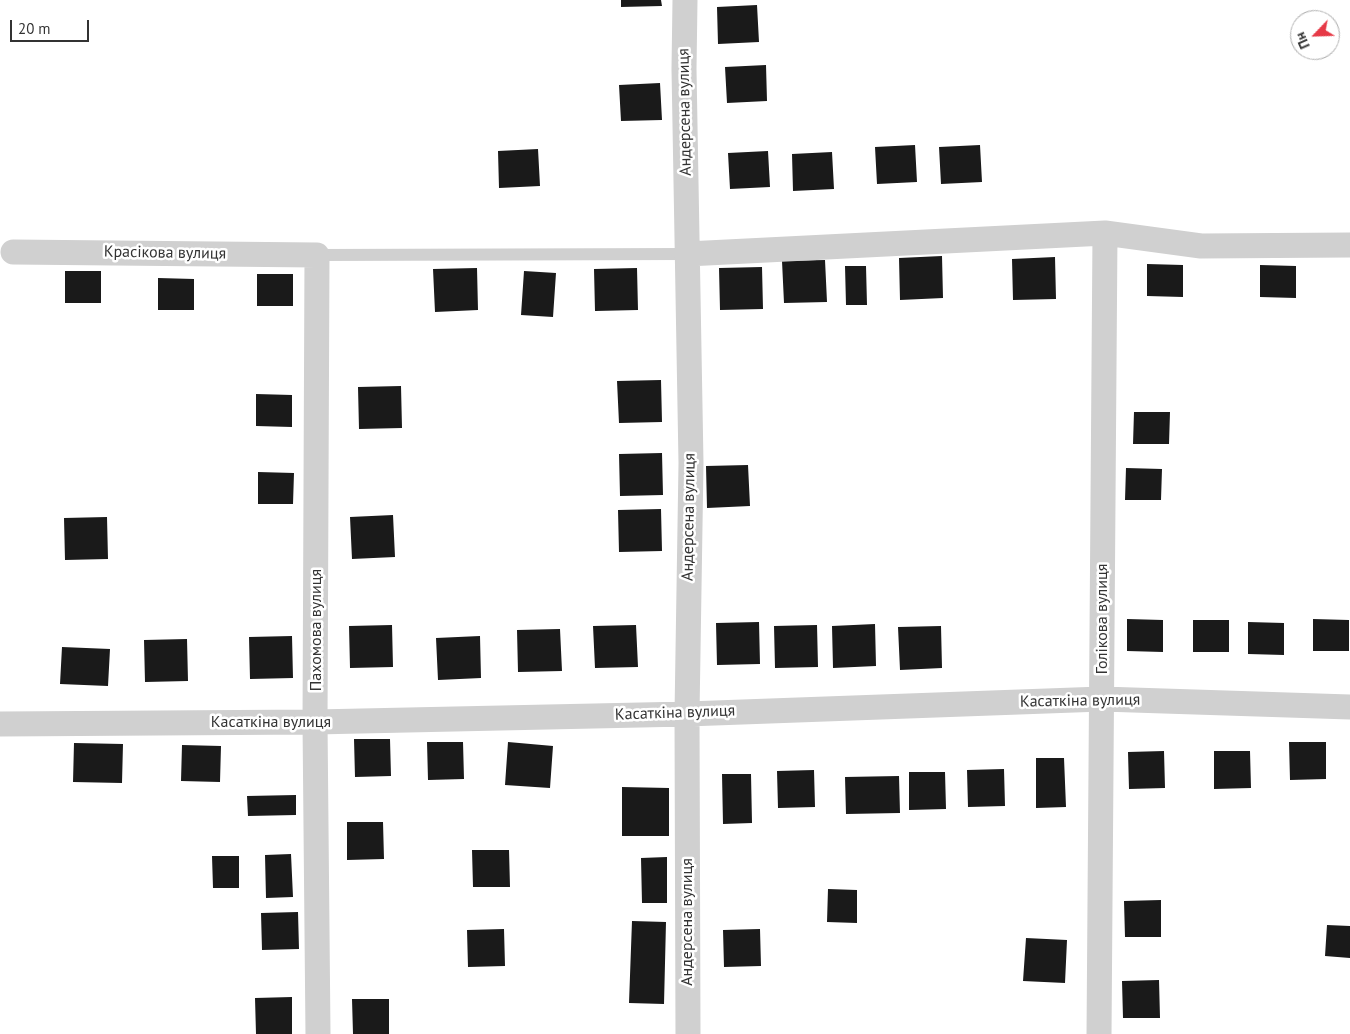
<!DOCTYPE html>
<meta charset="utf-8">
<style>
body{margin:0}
#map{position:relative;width:1350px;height:1034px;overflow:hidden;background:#fff;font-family:"PT Sans",sans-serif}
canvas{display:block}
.north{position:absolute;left:1290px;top:10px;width:50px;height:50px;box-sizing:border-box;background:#fff;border:1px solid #adadad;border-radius:50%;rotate:246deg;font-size:14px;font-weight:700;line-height:20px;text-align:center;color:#333}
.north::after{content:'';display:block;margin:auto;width:18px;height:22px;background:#e63946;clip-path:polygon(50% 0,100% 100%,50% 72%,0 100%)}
.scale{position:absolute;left:10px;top:20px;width:79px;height:22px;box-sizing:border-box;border:2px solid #333;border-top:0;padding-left:6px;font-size:15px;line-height:18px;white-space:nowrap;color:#333;-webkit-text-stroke:4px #fff;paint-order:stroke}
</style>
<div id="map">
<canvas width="1350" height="1034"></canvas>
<div class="north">Пн</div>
<div class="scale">20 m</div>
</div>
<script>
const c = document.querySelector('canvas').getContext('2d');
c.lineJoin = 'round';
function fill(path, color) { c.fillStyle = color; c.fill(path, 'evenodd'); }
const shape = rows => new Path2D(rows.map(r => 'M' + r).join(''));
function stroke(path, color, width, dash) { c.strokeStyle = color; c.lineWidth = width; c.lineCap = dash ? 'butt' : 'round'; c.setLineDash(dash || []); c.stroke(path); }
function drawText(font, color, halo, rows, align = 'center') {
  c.font = font + ' "PT Sans",sans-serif'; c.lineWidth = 5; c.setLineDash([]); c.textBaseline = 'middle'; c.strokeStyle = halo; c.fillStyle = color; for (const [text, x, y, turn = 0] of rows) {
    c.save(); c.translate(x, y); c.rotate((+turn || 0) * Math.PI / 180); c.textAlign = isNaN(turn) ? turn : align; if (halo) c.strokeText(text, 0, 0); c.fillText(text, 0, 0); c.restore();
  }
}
fill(shape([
 [621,0,661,0,662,6,621,7],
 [757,5,759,42,718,44,717,7],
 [766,65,767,101,727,103,725,67],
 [660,83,662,120,621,121,619,85],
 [915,145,917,182,877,184,875,147],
 [980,145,982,182,941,184,939,147],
 [538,149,540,186,499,188,498,151],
 [768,151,770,187,730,189,728,153],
 [832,152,834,189,793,191,792,154],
 [942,256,943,298,900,300,899,258],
 [1055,257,1056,299,1013,300,1012,259],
 [825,260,827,302,784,303,782,261],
 [1147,264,1183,265,1183,297,1147,296],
 [1260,265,1296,266,1296,298,1260,297],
 [845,266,866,266,867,305,846,305],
 [762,267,763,309,720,310,719,268],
 [477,268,478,310,435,312,433,269],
 [637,268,638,310,595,311,594,269],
 [65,271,101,271,101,303,65,303],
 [524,271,556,273,553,317,521,315],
 [257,274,293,274,293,306,257,306],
 [158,278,194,279,194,310,158,310],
 [661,380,662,422,619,423,617,381],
 [401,386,402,428,359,429,358,387],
 [256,394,292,395,292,427,256,426],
 [1134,412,1170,412,1169,444,1133,444],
 [662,453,663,495,620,496,619,454],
 [748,465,750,506,707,508,706,466],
 [1126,468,1162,469,1161,500,1125,500],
 [258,472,294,473,293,504,258,504],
 [661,509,662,551,619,552,618,510],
 [393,515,395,557,352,559,350,517],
 [107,517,108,559,65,560,64,518],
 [1127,619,1163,620,1163,652,1127,651],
 [1313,619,1349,620,1349,651,1313,651],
 [1193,620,1229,620,1229,652,1193,652],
 [759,622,760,664,717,665,716,623],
 [1248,622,1284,623,1284,655,1248,654],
 [875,624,876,666,833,668,832,626],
 [392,625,393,667,350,668,349,626],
 [636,625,638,667,595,668,593,626],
 [817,625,818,667,775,668,774,626],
 [941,626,942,668,900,670,898,627],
 [560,629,562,671,518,672,517,630],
 [292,636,293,678,250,679,249,637],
 [480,636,481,678,438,680,436,638],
 [187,639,188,681,145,682,144,640],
 [62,647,110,649,108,686,60,684],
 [354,739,390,739,391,776,355,777],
 [427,742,463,742,464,779,428,780],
 [508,742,553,746,550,788,505,785],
 [1289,742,1326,742,1326,779,1290,780],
 [74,743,123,744,122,783,73,782],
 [182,745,221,746,220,782,181,781],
 [1164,751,1165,788,1129,789,1128,752],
 [1214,751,1250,751,1251,788,1214,789],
 [1036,758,1064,758,1066,807,1036,808],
 [1004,769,1005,806,968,807,967,770],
 [814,770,815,807,778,808,777,771],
 [909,772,945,772,946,809,909,810],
 [722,774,751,774,752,823,723,824],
 [899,776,900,813,846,814,845,777],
 [622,787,669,788,669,836,622,836],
 [296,795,296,815,248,816,247,796],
 [347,822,383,822,384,859,347,860],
 [472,850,509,850,510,887,473,887],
 [291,854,293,897,266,898,265,855],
 [212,856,239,856,239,888,213,888],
 [667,857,667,903,642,903,641,858],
 [828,889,857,890,857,923,827,922],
 [1161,900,1161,937,1125,937,1124,901],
 [298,912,299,949,262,950,261,913],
 [632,921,666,922,664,1004,629,1003],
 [1327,925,1350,926,1350,958,1325,956],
 [504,929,505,966,468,967,467,930],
 [760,929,761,966,724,967,723,930],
 [1026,938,1067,940,1065,983,1023,981],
 [1159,980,1160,1018,1123,1018,1122,981],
 [292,997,292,1034,256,1034,255,998],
 [352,999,389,999,389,1034,353,1034]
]), '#1a1a1a');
stroke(shape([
 [317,255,687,254]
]), '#d0d0d0', 12);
stroke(shape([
 [685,0,684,69,691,463,687,714,688,1034],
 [13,252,317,255,315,722,318,1034],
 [687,254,1105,233,1201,246,1350,245],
 [1,724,315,722,687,714,1102,699,1350,707],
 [1099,1034,1105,233]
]), '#d0d0d0', 25);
drawText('16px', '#333', '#fff', [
 ["Андерсена вулиця",685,112,-91],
 ["Красікова вулиця",165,253,1],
 ["Андерсена вулиця",689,517,-89],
 ["Голікова вулиця",1102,619,-90],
 ["Пахомова вулиця",316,630,-90],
 ["Касаткіна вулиця",1080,701,-1],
 ["Касаткіна вулиця",675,713,-2],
 ["Касаткіна вулиця",271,722],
 ["Андерсена вулиця",687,922,-90]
]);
</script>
